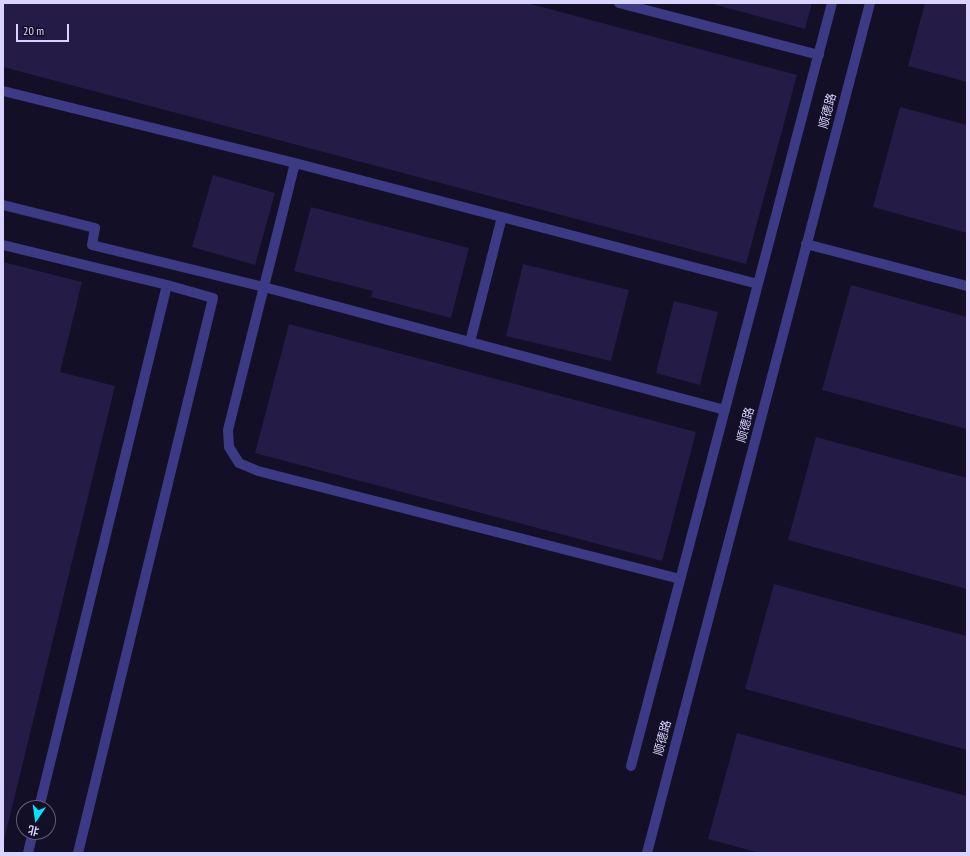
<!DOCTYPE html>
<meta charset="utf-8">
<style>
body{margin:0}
#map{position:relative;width:970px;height:856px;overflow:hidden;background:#130f26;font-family:"PT Sans Narrow","Noto Sans SC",sans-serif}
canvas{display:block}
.frame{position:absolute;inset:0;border:4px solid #d9d4ff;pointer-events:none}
.north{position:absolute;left:16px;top:800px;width:40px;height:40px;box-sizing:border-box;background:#130f26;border:1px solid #625e7d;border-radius:50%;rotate:193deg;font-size:11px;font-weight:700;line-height:16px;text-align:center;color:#d9d4ff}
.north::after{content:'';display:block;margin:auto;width:14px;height:18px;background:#00e5ff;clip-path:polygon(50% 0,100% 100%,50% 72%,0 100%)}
.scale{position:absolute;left:16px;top:24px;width:53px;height:18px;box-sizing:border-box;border:2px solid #d9d4ff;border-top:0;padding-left:5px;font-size:12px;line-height:14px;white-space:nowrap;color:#d9d4ff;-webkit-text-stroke:3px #130f26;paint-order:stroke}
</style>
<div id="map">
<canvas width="970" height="856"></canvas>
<div class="frame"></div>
<div class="north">北</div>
<div class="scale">20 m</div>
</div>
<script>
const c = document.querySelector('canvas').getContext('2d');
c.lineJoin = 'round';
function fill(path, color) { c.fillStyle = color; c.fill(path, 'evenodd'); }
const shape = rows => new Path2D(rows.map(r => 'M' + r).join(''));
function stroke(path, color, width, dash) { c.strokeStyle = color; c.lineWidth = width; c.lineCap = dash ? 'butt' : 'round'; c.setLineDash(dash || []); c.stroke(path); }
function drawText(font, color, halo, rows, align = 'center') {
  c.font = font + ' "PT Sans Narrow","Noto Sans SC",sans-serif'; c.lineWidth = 3; c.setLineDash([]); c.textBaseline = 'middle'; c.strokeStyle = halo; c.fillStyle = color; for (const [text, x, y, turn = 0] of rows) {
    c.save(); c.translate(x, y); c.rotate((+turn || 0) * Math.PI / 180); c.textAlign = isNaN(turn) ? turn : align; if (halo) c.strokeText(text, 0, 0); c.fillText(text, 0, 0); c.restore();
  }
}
fill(shape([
 [3,3,527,3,797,75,746,264,3,67],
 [709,3,812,3,805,29],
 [925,3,967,3,967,82,908,66],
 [900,107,967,125,967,233,873,207],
 [213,175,275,193,255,265,192,247],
 [311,207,469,248,451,318,371,297,373,291,294,271],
 [3,262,82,282,60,372,115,386,4,840],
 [523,264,629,290,611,361,506,336],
 [851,285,967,317,967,429,822,390],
 [674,301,718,312,700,385,656,373],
 [289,324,696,432,662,561,255,453],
 [816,437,967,478,967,589,788,540],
 [774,584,967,636,967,750,745,689],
 [737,733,967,796,967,853,760,853,708,839]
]), '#241b47');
stroke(shape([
 [619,3,819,55],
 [3,91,295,163,758,284],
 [295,163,228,430,229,447,239,463,258,471,676,578],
 [3,205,95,228,92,245,264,287,725,410],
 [806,244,967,286],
 [3,245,167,285],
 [470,342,502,217],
 [631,766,832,3],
 [39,808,167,285,213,298,78,853],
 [28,853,33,832],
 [647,853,870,3]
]), '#3d3a85', 10);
drawText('12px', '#d9d4ff', '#130f26', [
 ["顺德路",828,111,-75],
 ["顺德路",746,425,-75],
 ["顺德路",663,738,-75]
]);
</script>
